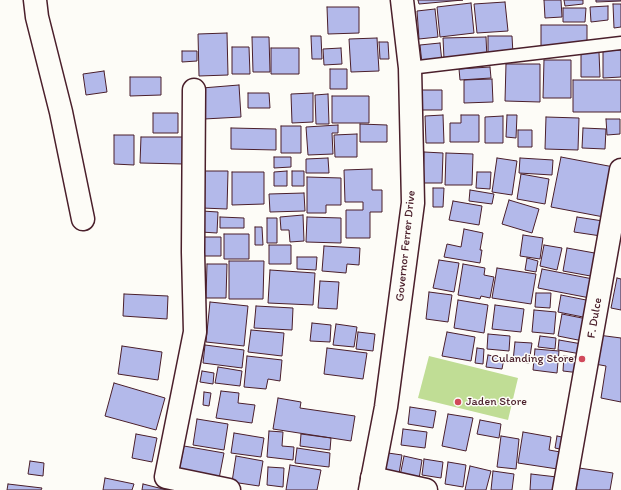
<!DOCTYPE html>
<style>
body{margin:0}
canvas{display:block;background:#fdfcf7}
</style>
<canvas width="621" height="490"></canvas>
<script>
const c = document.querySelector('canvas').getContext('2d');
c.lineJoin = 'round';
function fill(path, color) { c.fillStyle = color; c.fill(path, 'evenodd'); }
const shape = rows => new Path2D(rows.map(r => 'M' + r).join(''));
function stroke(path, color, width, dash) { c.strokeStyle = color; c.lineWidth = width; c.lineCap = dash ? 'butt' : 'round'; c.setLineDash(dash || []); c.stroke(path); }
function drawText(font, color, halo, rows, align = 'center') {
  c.font = font + ' Itim,sans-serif'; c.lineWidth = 3; c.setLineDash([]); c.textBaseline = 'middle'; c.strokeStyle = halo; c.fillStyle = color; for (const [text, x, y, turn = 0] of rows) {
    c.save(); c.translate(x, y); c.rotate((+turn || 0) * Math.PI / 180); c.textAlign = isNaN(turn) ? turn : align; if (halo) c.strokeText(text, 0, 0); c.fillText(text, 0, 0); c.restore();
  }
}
fill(shape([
 [429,356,518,378,508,420,418,398]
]), '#c0dd95');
const building = shape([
 [418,0,463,0,419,4,418,0],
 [544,0,561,0,562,17,545,18,544,0],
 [564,0,583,0,583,4,565,6,564,0],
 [596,0,621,0,621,1,596,2,596,0],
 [505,2,508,31,477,33,474,4,505,2],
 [471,3,474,33,440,37,437,7,471,3],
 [613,4,621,4,621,27,614,28,613,4],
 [608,6,608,20,591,22,590,7,608,6],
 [327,7,359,7,359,33,328,34,327,7],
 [563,8,586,8,585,22,563,22,563,8],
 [435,9,438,37,419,39,417,11,435,9],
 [541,25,587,25,587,45,541,46,541,25],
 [227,33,228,75,199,76,198,34,227,33],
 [311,36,321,36,322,59,312,59,311,36],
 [488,36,512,36,513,54,488,54,488,36],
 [252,37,269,37,270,72,253,72,252,37],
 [486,37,487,58,444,59,443,38,486,37],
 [377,38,379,71,351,72,349,39,377,38],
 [379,42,388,42,389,59,380,59,379,42],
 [440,43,442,62,422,64,420,45,440,43],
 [232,47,249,47,250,74,232,74,232,47],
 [271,48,299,48,299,74,271,74,271,48],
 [341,48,342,64,324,65,323,49,341,48],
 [621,50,621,77,603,78,603,51,621,50],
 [182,51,197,51,197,61,182,62,182,51],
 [599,52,600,77,581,77,581,53,599,52],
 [544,60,571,60,571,98,543,98,544,60],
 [506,64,540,64,540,102,505,101,506,64],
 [490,67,491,78,460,80,459,69,490,67],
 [330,69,347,69,347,89,330,89,330,69],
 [104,71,107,92,86,95,83,74,104,71],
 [130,77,161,77,161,95,130,96,130,77],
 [492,79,493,102,464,103,464,80,492,79],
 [573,80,621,80,621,112,573,112,573,80],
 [239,85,241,117,204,119,202,88,239,85],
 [421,90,442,90,442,110,421,110,421,90],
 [248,93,269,93,270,108,248,108,248,93],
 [313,93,313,122,292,123,291,94,313,93],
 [328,94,329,124,316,124,315,95,328,94],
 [332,96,369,96,369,123,332,123,332,96],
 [153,113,178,113,178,133,153,133,153,113],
 [443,115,444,143,426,143,425,116,443,115],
 [461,115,479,115,479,142,450,142,450,123,461,123,461,115],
 [507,115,517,115,516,138,506,137,507,115],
 [503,116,503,143,485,143,485,117,503,116],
 [546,117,579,118,578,150,545,149,546,117],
 [606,119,620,119,620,134,607,135,606,119],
 [360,124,387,125,387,142,360,142,360,124],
 [338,125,338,133,332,133,333,154,308,155,306,127,338,125],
 [281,126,301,126,301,153,281,153,281,126],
 [231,128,276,129,276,150,231,149,231,128],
 [583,128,606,129,605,149,582,148,583,128],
 [518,130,532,130,532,147,518,147,518,130],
 [357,134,357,157,335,157,334,135,357,134],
 [114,135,134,135,134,165,114,164,114,135],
 [141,137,184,137,184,164,140,163,141,137],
 [424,152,443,153,442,183,423,183,424,152],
 [446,153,473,154,472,185,445,185,446,153],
 [274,157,291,157,291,167,274,168,274,157],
 [561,157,619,168,609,218,551,207,561,157],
 [328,158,329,173,306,173,306,159,328,158],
 [497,158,517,161,512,195,492,192,497,158],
 [520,158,553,160,552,175,519,173,520,158],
 [372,169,372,190,382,190,382,212,370,212,370,238,346,238,346,210,363,210,363,202,345,202,344,170,372,169],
 [203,171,228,171,227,209,202,208,203,171],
 [287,171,287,186,274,186,274,172,287,171],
 [292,171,304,171,304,186,292,186,292,171],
 [232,172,264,172,264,204,232,205,232,172],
 [477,172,491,172,490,189,476,188,477,172],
 [521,174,549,179,545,204,517,199,521,174],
 [307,177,341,178,341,205,326,205,326,213,307,213,307,177],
 [433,188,444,188,443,207,433,207,433,188],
 [470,190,494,194,492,204,469,201,470,190],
 [304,193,305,211,270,212,269,194,304,193],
 [509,200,539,209,532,233,502,224,509,200],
 [453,201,482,206,479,225,449,220,453,201],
 [202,211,218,212,217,233,201,232,202,211],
 [303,215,304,241,290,242,289,230,281,230,280,217,303,215],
 [220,217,244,218,244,228,220,228,220,217],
 [307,217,341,218,341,243,306,242,307,217],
 [577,217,603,221,601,236,574,232,577,217],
 [267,218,277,218,277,243,267,243,267,218],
 [255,227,262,227,263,245,255,245,255,227],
 [464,229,483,233,480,250,482,250,480,263,444,257,447,244,461,247,464,229],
 [224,234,249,234,249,259,224,259,224,234],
 [523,235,543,238,540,259,520,256,523,235],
 [203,237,221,237,221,256,203,256,203,237],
 [269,245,291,245,291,264,269,264,269,245],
 [544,245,562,248,557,270,540,266,544,245],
 [324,246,360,248,359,265,347,264,346,273,322,271,324,246],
 [567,248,600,254,596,277,563,271,567,248],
 [297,257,317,257,316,270,297,269,297,257],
 [527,258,538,261,536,272,525,270,527,258],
 [439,260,459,263,454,292,433,288,439,260],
 [229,261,264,261,263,299,229,299,229,261],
 [207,264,227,264,226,298,206,298,207,264],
 [463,264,485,268,484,275,494,277,490,298,481,296,480,299,458,295,463,264],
 [497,268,536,274,531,304,492,298,497,268],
 [542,269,593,279,590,298,538,288,542,269],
 [270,270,315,273,313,305,268,303,270,270],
 [617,278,621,279,621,310,611,308,617,278],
 [320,281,339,282,337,309,318,308,320,281],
 [429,292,452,295,448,322,426,319,429,292],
 [536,293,551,293,550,308,535,307,536,293],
 [124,294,168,296,167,319,123,316,124,294],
 [561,295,591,301,588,318,558,312,561,295],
 [458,300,488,305,484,333,454,328,458,300],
 [210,302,248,306,244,346,206,342,210,302],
 [495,305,524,309,521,332,492,329,495,305],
 [256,306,293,308,292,330,254,328,256,306],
 [534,310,556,312,554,334,532,332,534,310],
 [562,314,587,319,583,341,558,336,562,314],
 [312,323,331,325,330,342,310,341,312,323],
 [336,324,357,327,354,347,333,345,336,324],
 [251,330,284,333,282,356,248,352,251,330],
 [358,332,375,334,373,351,356,349,358,332],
 [447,332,475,337,471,361,442,356,447,332],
 [488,334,510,336,509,351,487,349,488,334],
 [598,335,621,338,621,402,601,398,606,366,595,364,598,335],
 [540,336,556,338,555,349,538,347,540,336],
 [559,340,582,344,581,354,558,350,559,340],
 [515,342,532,343,529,363,513,361,515,342],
 [205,345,244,350,242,368,203,363,205,345],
 [122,346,162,352,158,380,118,374,122,346],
 [327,348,367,353,363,379,324,374,327,348],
 [477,348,484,349,483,364,475,363,477,348],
 [535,349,559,351,557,373,533,370,535,349],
 [488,355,504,358,502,369,486,367,488,355],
 [247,356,282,360,280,381,268,379,266,389,244,387,247,356],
 [564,356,582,358,580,373,563,371,564,356],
 [218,367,242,371,240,386,215,383,218,367],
 [202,371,214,373,213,384,200,382,202,371],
 [114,383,165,398,156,430,105,416,114,383],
 [221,391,239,393,238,403,255,405,252,423,216,418,221,391],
 [204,392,211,393,209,406,203,405,204,392],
 [278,398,301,402,300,408,355,416,351,441,273,429,278,398],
 [410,407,436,411,433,428,408,424,410,407],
 [448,414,473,418,466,451,442,446,448,414],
 [197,419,228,424,224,450,193,445,197,419],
 [480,420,501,424,499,438,477,434,480,420],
 [403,429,427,432,425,448,401,445,403,429],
 [269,431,283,432,282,446,294,447,293,460,267,457,269,431],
 [523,432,551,437,549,450,566,453,564,470,518,463,523,432],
 [234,433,264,438,261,457,231,453,234,433],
 [136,434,157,438,152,462,132,458,136,434],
 [301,434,331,438,330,450,300,446,301,434],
 [501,436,519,439,516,469,497,467,501,436],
 [557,436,571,439,569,451,555,448,557,436],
 [184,446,224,453,218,484,178,476,184,446],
 [297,448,330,453,329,467,295,463,297,448],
 [388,453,402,455,399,474,385,473,388,453],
 [236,456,263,461,259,486,232,482,236,456],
 [404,456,422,460,419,479,400,476,404,456],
 [424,459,443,462,441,478,422,475,424,459],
 [30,461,44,463,43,476,28,474,30,461],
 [448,462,466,465,463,487,445,484,448,462],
 [290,465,321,470,317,490,286,490,290,465],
 [470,466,491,471,486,490,465,490,470,466],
 [268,467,284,468,283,487,267,485,268,467],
 [579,468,613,473,610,490,576,490,579,468],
 [493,471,514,474,512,490,491,490,493,471],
 [531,474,557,477,555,490,530,490,531,474],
 [105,478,134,484,132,490,103,490,105,478],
 [8,484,42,488,41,490,7,490,8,484],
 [143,484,167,490,142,490,143,484]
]);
fill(building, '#b3b9ea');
stroke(building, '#4a1f2b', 1);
const service = shape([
 [410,68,621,43]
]);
const minor = shape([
 [35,0,37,17,61,112,83,219],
 [194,90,193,252,195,332,166,477,229,490],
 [372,478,426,490],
 [564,490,621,170]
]);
const secondary = shape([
 [370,490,386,407,413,203,410,68,402,0]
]);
stroke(service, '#4a1f2b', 15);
stroke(minor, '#4a1f2b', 25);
stroke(secondary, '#4a1f2b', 25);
stroke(service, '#fdfcf7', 12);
stroke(minor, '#fdfcf7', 22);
stroke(secondary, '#fdfcf7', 22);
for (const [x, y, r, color] of [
 [582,359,4,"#d1495b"],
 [458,402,4,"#d1495b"]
]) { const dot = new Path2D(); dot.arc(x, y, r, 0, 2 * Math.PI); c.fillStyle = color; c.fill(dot); stroke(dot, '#fdfcf7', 1.5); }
drawText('12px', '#4a1f2b', '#fdfcf7', [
 ["Governor Ferrer Drive",406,246,-84],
 ["F. Dulce",595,318,-80]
]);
drawText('12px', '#4a1f2b', '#fdfcf7', [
 ["Culanding Store",574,359],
 ["Jaden Store",466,402,"left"]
], 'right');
</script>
